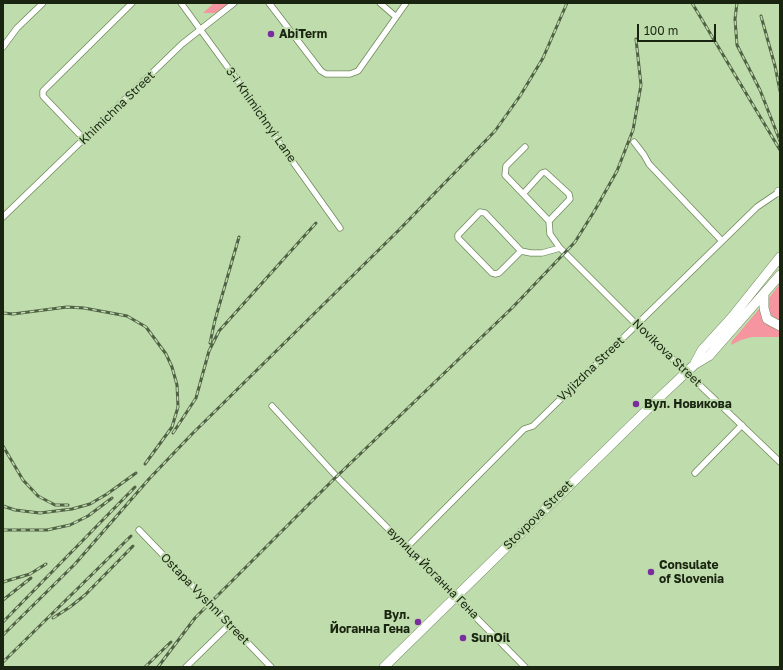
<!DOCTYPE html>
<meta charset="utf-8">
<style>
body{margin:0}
#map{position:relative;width:783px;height:670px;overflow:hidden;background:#bfdcac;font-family:"Golos Text",sans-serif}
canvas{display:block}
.frame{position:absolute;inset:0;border:4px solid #192411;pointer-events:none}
.scale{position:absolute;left:637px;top:24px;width:79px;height:18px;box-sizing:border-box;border:2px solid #192411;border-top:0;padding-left:5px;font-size:12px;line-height:14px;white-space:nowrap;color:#192411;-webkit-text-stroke:3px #bfdcac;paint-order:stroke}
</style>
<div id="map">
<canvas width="783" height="670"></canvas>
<div class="frame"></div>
<div class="scale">100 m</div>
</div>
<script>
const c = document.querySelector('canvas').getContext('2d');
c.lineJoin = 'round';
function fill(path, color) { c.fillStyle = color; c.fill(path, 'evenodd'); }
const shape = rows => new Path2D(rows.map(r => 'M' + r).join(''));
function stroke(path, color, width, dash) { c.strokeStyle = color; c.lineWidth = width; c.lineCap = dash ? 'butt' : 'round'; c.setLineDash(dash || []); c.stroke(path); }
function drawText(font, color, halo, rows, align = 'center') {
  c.font = font + ' "Golos Text",sans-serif'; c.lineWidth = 4; c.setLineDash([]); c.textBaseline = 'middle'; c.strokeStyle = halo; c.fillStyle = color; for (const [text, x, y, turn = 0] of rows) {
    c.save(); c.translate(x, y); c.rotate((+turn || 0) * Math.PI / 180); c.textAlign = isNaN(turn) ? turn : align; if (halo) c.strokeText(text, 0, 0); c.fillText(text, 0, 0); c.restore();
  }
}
fill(shape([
 [214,3,231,3,215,13,203,13],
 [780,284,780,322,769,313,768,299],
 [760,308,780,329,780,337,752,337,741,340,731,345,732,341]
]), '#f495a0');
const minor = shape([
 [181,3,264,117,268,127,340,228],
 [269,3,321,71,326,74,350,74,358,71,406,3],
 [380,3,395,16],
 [3,47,17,28,43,3],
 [84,139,43,96,43,91,132,3],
 [634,142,644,155,649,164,722,241],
 [525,147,506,166,505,175,549,221,550,234,560,248,637,325,780,462],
 [523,194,542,173,545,172,569,194,570,199,549,221],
 [3,217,182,44,234,3],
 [521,251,485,213,480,212,458,235,458,238,492,273,495,274,499,273,521,251,531,253,542,253,560,248],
 [272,406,337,477,525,667],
 [695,473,742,425],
 [139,530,271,667],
 [406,548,524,429,533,426,757,207,779,192],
 [186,667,229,625]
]);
const primary = shape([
 [779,192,780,192],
 [764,294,764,308,767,319,780,326],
 [695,363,702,350,732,317,780,257],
 [384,667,660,397,694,365,709,356,780,275]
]);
stroke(minor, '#6e885b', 7);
stroke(primary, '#6e885b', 10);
stroke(minor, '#fff', 5.5);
stroke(primary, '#fff', 9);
const rail = shape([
 [692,3,780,150],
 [737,3,735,19,737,45,760,90,780,141],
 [761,16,775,66,780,91],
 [3,313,13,314,67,307,84,308,127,316,146,327,166,354,172,367,177,385,178,407,172,427,145,464],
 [210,343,215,320,239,237],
 [173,433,196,398,209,351,219,331,316,223],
 [3,446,23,480,38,496,55,505,68,505],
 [3,506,15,510,40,513,72,509,90,504,107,494,136,473],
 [3,530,47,530,70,525,88,516,112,498],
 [3,582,30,574,46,564],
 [3,600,31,578],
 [53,618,70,607,85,595,133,546],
 [3,622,135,487],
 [3,635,75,564,149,479,193,433,399,230,495,131,520,96,543,58,567,3],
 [3,662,131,536],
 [145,667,171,642],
 [158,667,195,618,333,480,512,308,575,242,595,210,617,171,633,130,641,85,636,39]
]);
stroke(rail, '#506145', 3);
stroke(rail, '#bfdcac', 1.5, [4.5]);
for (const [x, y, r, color] of [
 [271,34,4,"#7a2d9e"],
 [636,404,4,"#7a2d9e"],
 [651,572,4,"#7a2d9e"],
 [418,622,4,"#7a2d9e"],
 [463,638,4,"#7a2d9e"]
]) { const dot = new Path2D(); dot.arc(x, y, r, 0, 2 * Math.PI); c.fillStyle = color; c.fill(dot); stroke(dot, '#bfdcac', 1.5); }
drawText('bold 12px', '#192411', '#bfdcac', [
 ["AbiTerm",279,34],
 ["Вул. Новикова",644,404],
 ["Consulate",659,565],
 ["of Slovenia",659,579],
 ["Вул.",410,615,"right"],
 ["Йоганна Гена",410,629,"right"],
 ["SunOil",471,638]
], 'left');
drawText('12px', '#192411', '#bfdcac', [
 ["Khimichna Street",117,108,-44],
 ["3-i Khimichnyi Lane",261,115,55],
 ["Novikova Street",667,353,44],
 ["Vyjizdna Street",591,369,-44],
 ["Stovpova Street",538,515,-45],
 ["вулиця Йоганна Гена",433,573,45],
 ["Ostapa Vyshni Street",205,599,46]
]);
</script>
